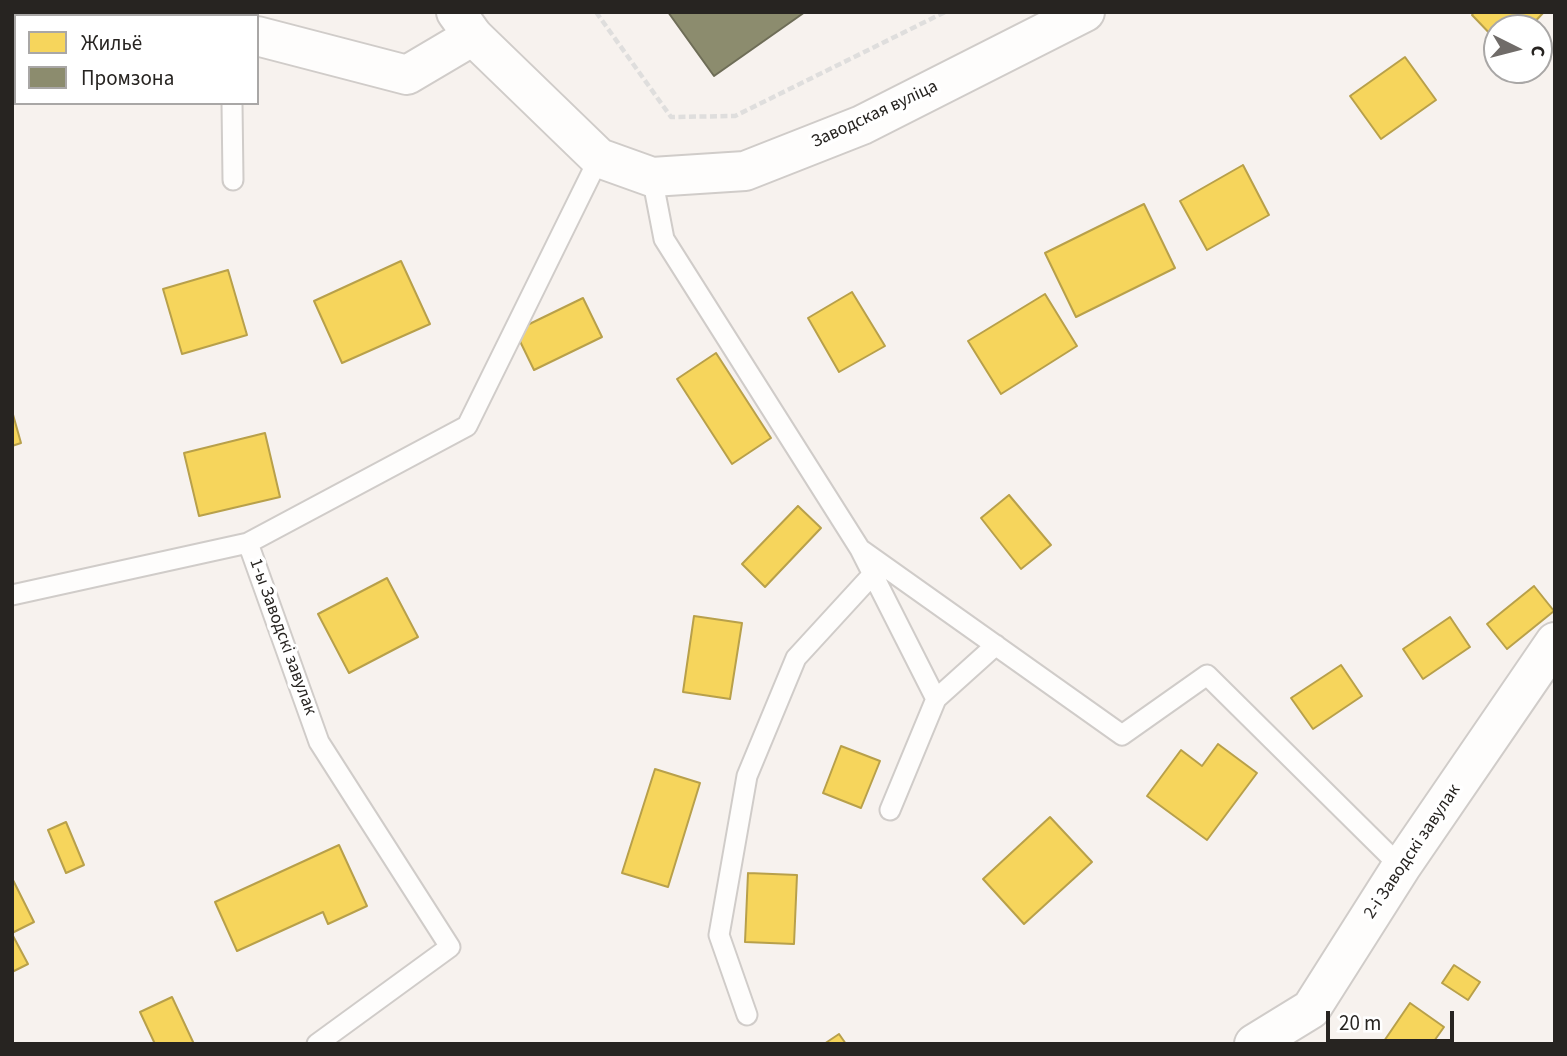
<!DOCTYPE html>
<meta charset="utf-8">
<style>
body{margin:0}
#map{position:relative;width:1567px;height:1056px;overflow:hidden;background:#f7f2ee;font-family:"Source Sans 3",sans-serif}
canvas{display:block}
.frame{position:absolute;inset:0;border:14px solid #272421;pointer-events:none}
.legend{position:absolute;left:14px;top:14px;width:245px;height:91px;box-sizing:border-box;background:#fff;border:2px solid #a9a7a6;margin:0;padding:9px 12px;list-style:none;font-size:21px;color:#272421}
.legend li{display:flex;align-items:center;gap:14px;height:35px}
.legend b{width:35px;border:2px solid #a9a7a6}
.north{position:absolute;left:1483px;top:14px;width:70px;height:70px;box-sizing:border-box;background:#fff;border:2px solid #a9a7a6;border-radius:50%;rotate:96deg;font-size:19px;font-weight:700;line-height:28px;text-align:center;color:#272421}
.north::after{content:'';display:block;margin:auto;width:24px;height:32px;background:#706c69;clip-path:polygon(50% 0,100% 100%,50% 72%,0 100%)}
.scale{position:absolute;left:1326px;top:1011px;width:128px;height:32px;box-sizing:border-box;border:4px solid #272421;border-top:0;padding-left:9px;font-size:21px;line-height:24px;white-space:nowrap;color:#272421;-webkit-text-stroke:5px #fff;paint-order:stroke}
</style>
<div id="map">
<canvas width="1567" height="1056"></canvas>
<div class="frame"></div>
<ul class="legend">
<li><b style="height:19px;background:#f6d55c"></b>Жильё</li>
<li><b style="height:19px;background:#8c8c6e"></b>Промзона</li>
</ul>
<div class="north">С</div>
<div class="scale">20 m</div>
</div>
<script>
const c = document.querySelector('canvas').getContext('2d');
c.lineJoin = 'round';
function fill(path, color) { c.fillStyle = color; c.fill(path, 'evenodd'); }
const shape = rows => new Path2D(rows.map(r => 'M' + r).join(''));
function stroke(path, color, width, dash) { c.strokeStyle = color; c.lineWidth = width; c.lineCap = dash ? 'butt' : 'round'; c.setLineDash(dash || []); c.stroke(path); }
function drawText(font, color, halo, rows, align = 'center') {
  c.font = font + ' "Source Sans 3",sans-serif'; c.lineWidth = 7; c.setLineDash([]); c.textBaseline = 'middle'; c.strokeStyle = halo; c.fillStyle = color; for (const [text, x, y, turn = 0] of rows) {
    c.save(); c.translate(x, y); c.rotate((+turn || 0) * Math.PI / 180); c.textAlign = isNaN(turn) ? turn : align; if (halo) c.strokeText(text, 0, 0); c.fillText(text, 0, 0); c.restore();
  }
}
const homes = shape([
 [1474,12,1544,12,1529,28,1497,28,1497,41,1472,15,1474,12],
 [1405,57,1436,100,1381,139,1350,96,1405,57],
 [1243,165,1269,215,1207,250,1180,201,1243,165],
 [1144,204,1175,268,1076,317,1045,253,1144,204],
 [401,261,430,324,342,363,314,301,401,261],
 [228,270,247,335,182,354,163,289,228,270],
 [852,292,885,346,839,372,808,318,852,292],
 [1045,294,1077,346,1001,394,968,341,1045,294],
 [583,298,602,337,534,370,515,331,583,298],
 [716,353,771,438,732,464,677,379,716,353],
 [12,411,21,443,12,446,12,411],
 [265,433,280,497,199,516,184,453,265,433],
 [1009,495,1051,545,1021,569,981,518,1009,495],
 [798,506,821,528,765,587,742,564,798,506],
 [387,578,418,637,349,673,318,614,387,578],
 [1534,586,1554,611,1507,649,1487,624,1534,586],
 [694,616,742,623,730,699,683,692,694,616],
 [1450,617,1470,647,1423,679,1403,649,1450,617],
 [1341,665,1362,696,1313,729,1291,698,1341,665],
 [1218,744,1257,773,1207,840,1147,796,1181,750,1202,766,1218,744],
 [841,746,880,761,861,808,823,793,841,746],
 [655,769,700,783,668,887,622,873,655,769],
 [1050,817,1092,862,1024,924,983,879,1050,817],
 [66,822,84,865,66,873,48,830,66,822],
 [339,845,367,906,328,924,323,912,237,951,215,902,339,845],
 [748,873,797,875,794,944,745,942,748,873],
 [12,878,34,922,12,933,12,878],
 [12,934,28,964,12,972,12,934],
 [1454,965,1480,982,1468,1000,1442,983,1454,965],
 [172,997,194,1044,155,1044,140,1012,172,997],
 [1410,1003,1444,1027,1432,1044,1382,1044,1410,1003],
 [839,1034,846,1044,824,1044,839,1034]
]);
fill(homes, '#f6d55c');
stroke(homes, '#b8a04a', 2);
const industry = shape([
 [668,12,805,12,714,76,668,12]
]);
fill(industry, '#8c8c6e');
stroke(industry, '#6e6d57', 2);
const lane = shape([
 [232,103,233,180],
 [652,177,664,239,860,549,936,699,996,645],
 [248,543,319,742,450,947,317,1044],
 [860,549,1122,735,1207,675,1401,867],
 [12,595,248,543,467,426,599,158],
 [890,810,936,699],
 [747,1015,719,935,747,776,796,658,874,573]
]);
const street = shape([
 [213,12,216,16],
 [257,36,407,75,473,36],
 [1254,1044,1311,1009,1401,867,1555,642]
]);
const secondary = shape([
 [456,12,473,36,599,158,652,177,745,171,862,125,1085,12]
]);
stroke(lane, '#d0ccc9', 23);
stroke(street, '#d0ccc9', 42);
stroke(secondary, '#d0ccc9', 42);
stroke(shape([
 [596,12,671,117,735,116,945,12]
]), '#dfdedd', 4.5, [7, 3.5]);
stroke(lane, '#fefdfc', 19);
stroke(street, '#fefdfc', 38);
stroke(secondary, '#fefdfc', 38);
drawText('18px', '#272421', '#fff', [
 ["Заводская вуліца",875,115,-25],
 ["1-ы Заводскі завулак",282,637,70],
 ["2-і Заводскі завулак",1413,852,-56]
]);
</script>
